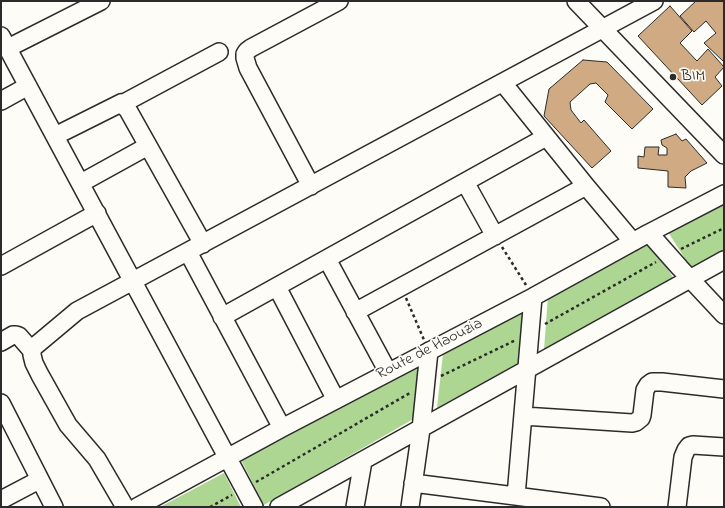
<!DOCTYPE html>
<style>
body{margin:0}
#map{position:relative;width:725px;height:508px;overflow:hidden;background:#fdfcf7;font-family:"Indie Flower",sans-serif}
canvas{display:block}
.frame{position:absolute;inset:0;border:2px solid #2b2b2b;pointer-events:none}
</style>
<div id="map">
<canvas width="725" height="508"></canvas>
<div class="frame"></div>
</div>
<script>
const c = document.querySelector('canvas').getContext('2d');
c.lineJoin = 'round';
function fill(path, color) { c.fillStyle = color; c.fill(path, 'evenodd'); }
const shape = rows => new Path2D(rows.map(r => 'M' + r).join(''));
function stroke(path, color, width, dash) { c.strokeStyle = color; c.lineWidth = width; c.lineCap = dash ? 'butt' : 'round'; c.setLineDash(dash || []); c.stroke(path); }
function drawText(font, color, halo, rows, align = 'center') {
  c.font = font + ' "Indie Flower",sans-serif'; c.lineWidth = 3.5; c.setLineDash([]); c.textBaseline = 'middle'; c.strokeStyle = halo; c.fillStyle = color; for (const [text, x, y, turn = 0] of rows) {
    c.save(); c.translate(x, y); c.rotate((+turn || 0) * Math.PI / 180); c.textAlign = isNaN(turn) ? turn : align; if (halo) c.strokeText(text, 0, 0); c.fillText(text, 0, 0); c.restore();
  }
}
fill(shape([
 [724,203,724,250,691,268,668,232],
 [651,243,674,279,544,350,548,296],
 [529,309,524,360,437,408,443,354],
 [420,365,415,418,264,505,241,460],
 [224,473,241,507,160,507]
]), '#aed693');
const building = shape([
 [696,1,724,1,724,62,704,43,716,33,706,21,694,32,680,16,696,1],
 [670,6,692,31,680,43,697,61,708,49,724,67,715,77,722,86,702,105,638,36,670,6],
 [583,60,607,62,653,109,632,129,605,102,608,95,596,83,590,84,570,102,571,110,581,123,584,120,611,151,592,168,544,116,549,89,583,60],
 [676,134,682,141,686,139,707,163,691,171,685,177,686,188,668,187,668,171,638,168,638,156,644,157,645,147,659,147,658,155,667,155,667,148,662,145,661,140,676,134]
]);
fill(building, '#d0aa82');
stroke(building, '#2b2b2b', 1);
const minor = shape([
 [576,1,724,155],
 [1,36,254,507],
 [8,48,101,1],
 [503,83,586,186,633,242],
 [1,101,28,86],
 [122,104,219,52],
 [55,136,121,103,128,110,203,244],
 [465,182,495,236],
 [81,183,148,146],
 [311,186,248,68,245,58,245,54,247,51,251,48,339,1],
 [649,233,680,268,724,315],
 [188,252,282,428],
 [327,259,388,372],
 [1,266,97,213],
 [277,287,336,400],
 [355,312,586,186],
 [222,317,546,137],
 [1,342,13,335,16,335,19,336,32,351],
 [1,403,54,507],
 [523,416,632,423,636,422,641,418,642,415,645,390,648,385,652,382,662,382,724,389],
 [413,483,601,507],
 [516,496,533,297],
 [1,500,39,480],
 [125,507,97,459,68,425,40,375,34,363,32,355,32,351,34,347,77,311,654,1],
 [137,507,282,428,533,297,649,233,724,194],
 [279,507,724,260],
 [355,507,363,461],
 [410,507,421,429,429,351],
 [677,507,683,457,686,450,689,446,693,445,724,447]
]);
stroke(minor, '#2b2b2b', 20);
stroke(shape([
 [502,247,526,285],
 [681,249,724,228],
 [406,298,424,340],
 [545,324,656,262],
 [441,376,516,340],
 [256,482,410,393],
 [210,507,232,495]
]), '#2b2b2b', 2.5, [3, 3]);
stroke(minor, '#fdfcf7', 17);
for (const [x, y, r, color] of [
 [673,77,4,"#2b2b2b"]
]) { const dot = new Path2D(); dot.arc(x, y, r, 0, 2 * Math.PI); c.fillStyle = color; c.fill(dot); stroke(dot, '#fdfcf7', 1.5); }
drawText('16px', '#2b2b2b', '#fdfcf7', [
 ["BIM",681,77]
], 'left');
drawText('16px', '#2b2b2b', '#fdfcf7', [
 ["Route de Haouzia",430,350,-27]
]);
</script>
